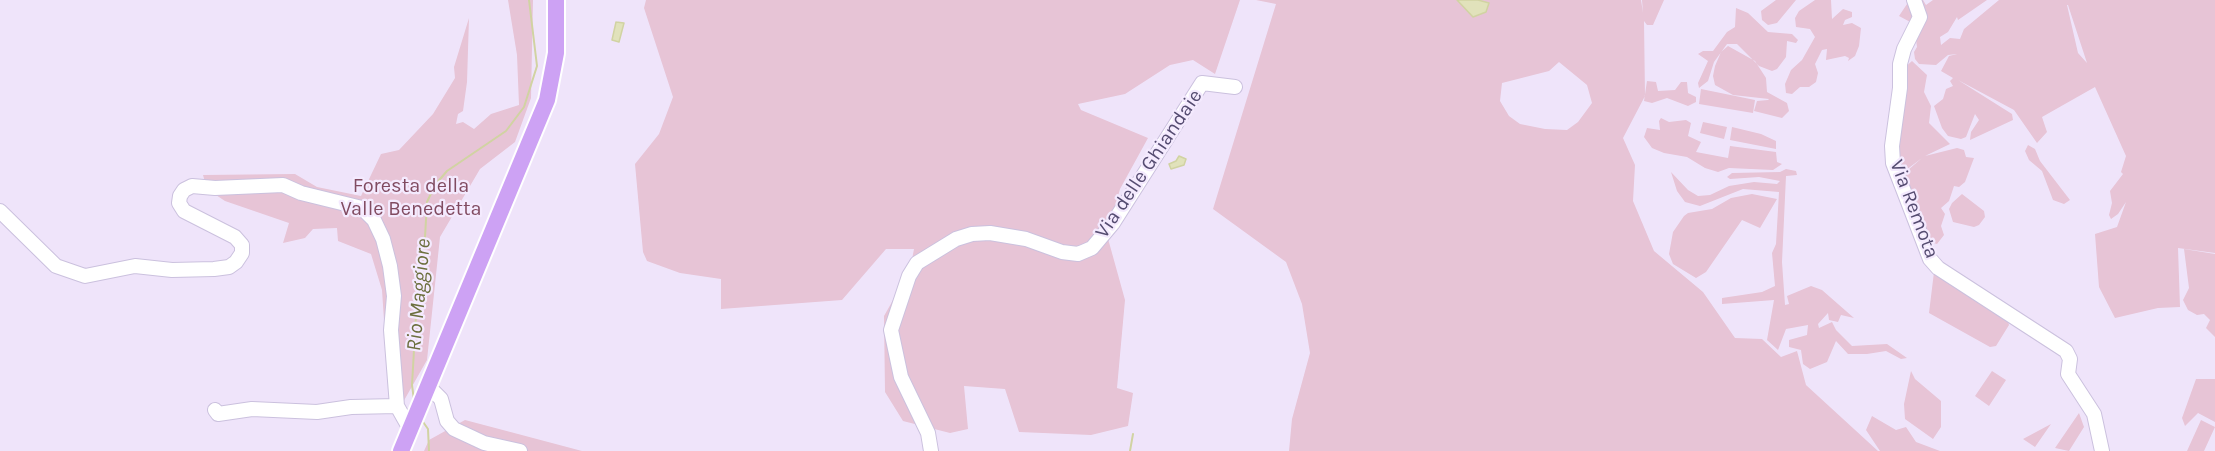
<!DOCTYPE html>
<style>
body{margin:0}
canvas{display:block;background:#efe4fa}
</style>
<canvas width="2215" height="451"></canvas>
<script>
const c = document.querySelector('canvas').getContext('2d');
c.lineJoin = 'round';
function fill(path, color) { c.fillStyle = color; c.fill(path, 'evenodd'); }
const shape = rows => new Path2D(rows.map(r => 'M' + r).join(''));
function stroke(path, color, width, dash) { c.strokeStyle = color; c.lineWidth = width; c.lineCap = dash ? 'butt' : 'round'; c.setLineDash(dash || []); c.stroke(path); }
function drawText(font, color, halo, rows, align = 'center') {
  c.font = font + ' Karla,sans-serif'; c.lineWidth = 4.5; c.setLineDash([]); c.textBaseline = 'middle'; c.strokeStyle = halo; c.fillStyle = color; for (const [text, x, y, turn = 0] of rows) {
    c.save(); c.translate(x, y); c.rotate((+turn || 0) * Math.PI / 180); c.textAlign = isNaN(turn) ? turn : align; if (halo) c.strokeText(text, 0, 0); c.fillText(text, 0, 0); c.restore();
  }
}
fill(shape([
 [508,0,533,0,531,98,515,142,480,169,440,237,427,360,402,404,396,341,384,320,382,290,371,254,338,241,337,228,313,229,305,238,283,243,289,223,225,201,207,189,203,175,295,174,317,187,361,196,381,154,399,150,433,114,455,78,454,67,469,18,467,82,463,111,458,114,456,124,463,122,474,129,491,114,519,105,517,55],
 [646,0,1240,0,1215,74,1193,60,1170,65,1125,94,1078,104,1081,110,1148,138,1120,189,1107,235,1125,300,1117,388,1133,393,1128,426,1091,435,1019,432,1005,389,964,386,968,429,950,433,903,421,885,392,884,316,910,270,914,249,886,249,842,300,721,309,721,279,680,273,647,261,643,252,635,164,659,134,673,97,644,8],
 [1256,0,1641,0,1643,13,1642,0,1664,0,1653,25,1647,25,1644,21,1645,96,1623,138,1635,165,1633,201,1654,251,1703,292,1735,338,1762,339,1781,357,1797,351,1806,385,1878,451,1289,451,1292,419,1310,353,1302,304,1286,262,1213,209,1276,4],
 [1559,62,1587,85,1592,103,1578,122,1567,130,1545,129,1520,124,1509,116,1500,101,1502,83,1549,71],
 [1776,0,1796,0,1777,23,1768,25,1762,20,1761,11],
 [1815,0,1831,0,1832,19,1843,9,1852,12,1852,17,1845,20,1843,25,1852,23,1861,28,1859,46,1855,56,1848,61,1849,58,1845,56,1826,60,1827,49,1822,50,1815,64,1818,73,1816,82,1809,87,1800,87,1792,94,1786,93,1785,84,1791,70,1802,60,1815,37,1810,29,1796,27,1795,18,1799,11],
 [1915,0,1923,0,1926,5,1933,0,1987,0,1958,20,1957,17,1948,32,1940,37,1941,45,1950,38,1960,39,1964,29,1999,0,2215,0,2215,253,2178,248,2180,307,2158,308,2115,318,2099,287,2095,234,2117,227,2126,202,2118,214,2111,219,2109,215,2112,203,2110,191,2123,174,2121,172,2126,156,2095,87,2042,117,2047,132,2037,143,2014,110,1958,80,2012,114,2013,120,1970,140,1971,132,1979,120,1975,114,1966,137,1961,139,1948,136,1942,128,1934,106,1943,99,1946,89,1953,86,1950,81,1953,78,1941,71,1949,56,1957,54,1948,55,1936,65,1919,64,1915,59,1914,52,1917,47,1914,24,1899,16,1907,4],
 [2067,5,2068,5,2087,63,2078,53],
 [1736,8,1748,13,1768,32,1792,34,1798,40,1796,43,1787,41,1786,57,1777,69,1772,71,1759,66,1737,44,1727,44,1714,62,1708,81,1699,88,1698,83,1708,61,1698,54,1703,51,1713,51,1727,32,1735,27],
 [1728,46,1755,61,1766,78,1767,92,1787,103,1789,111,1782,118,1754,111,1757,101,1768,100,1769,99,1733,95,1715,85,1713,76,1715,66,1721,52],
 [1912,61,1927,75,1924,92,1931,106,1929,123,1950,144,1925,156,1957,148,1964,150,1966,157,1974,158,1965,182,1959,187,1954,186,1949,201,1941,208,1945,214,1941,226,1944,235,1937,244,1930,242,1905,177,1908,170,1922,158,1902,173,1899,157,1896,156,1903,69],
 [1647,81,1656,82,1658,91,1675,90,1681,82,1687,82,1688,93,1696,97,1696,102,1688,106,1667,98,1652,103,1644,101],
 [1701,89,1755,100,1753,113,1699,104],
 [1661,118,1669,122,1686,120,1691,123,1688,136,1701,142,1696,152,1728,158,1730,146,1776,152,1777,162,1782,164,1773,170,1729,168,1718,172,1705,168,1687,157,1664,153,1652,148,1644,137,1647,128,1660,130,1659,121],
 [1703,122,1727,127,1724,139,1700,133],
 [1732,127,1761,134,1776,141,1776,149,1730,140],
 [2028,145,2035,149,2040,161,2070,200,2064,204,2053,200,2042,171,2029,160,2025,151],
 [1786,169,1796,171,1797,175,1786,176,1782,262,1785,305,1789,304,1787,296,1811,286,1822,290,1854,318,1841,315,1838,322,1829,320,1828,313,1818,324,1819,328,1832,322,1836,330,1852,346,1887,344,1907,358,1901,359,1886,351,1867,354,1848,354,1836,341,1827,362,1810,369,1803,364,1801,350,1789,347,1789,340,1807,335,1808,325,1786,329,1778,350,1767,340,1774,300,1722,304,1722,298,1762,292,1775,286,1772,253,1776,244,1779,192,1743,189,1700,206,1685,202,1677,191,1671,172,1688,190,1698,196,1710,195,1729,186,1754,182,1777,184,1780,181,1759,177,1730,179,1727,177,1732,173,1780,172],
 [1752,194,1777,199,1760,228,1742,220,1706,272,1696,278,1673,264,1669,254,1673,232,1684,216,1688,213,1712,209,1731,198],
 [1962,194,1984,211,1985,217,1979,225,1974,227,1953,222,1949,209,1952,203],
 [2184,249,2215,254,2215,337,2206,328,2210,320,2204,314,2197,315,2188,310,2183,300,2189,288],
 [1934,272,2008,321,2009,325,1996,346,1990,347,1929,313],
 [1911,371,1915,379,1941,401,1941,427,1933,439,1905,419,1904,404],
 [1992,371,2006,380,1989,406,1975,396],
 [2196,379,2215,379,2215,422,2198,413,2185,426,2182,418],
 [2079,413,2084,427,2069,451,2055,448],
 [1872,416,1896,430,1906,427,1916,442,1940,451,1880,451,1866,430],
 [465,420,518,434,582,451,424,451,429,440],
 [2201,420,2215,427,2204,451,2187,451],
 [2051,424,2035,447,2023,439]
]), '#e7c4d6');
const water = shape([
 [1457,0,1478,0,1489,3,1486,12,1473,17,1457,0],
 [616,22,624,23,619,42,612,40,616,22],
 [1179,156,1186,159,1184,165,1171,169,1169,164,1176,161,1179,156]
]);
fill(water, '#e1e2bb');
stroke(water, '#d1d3a2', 1.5);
stroke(shape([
 [414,400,412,385,416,315,422,290,427,202,435,185,447,171,506,131,524,107,537,66,529,0],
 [421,419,428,429,429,451],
 [1130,451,1133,434]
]), '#d1d3a2', 2);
const minor = shape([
 [1914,0,1920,17,1904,49,1900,64,1900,88,1892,146,1893,163,1930,259,1938,268,2066,351,2070,359,2068,374,2094,414,2102,451],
 [0,211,56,266,85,276,135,266,172,270,214,269,229,267,236,262,242,253,242,245,235,237,184,211,179,203,180,196,184,190,192,186,215,188,283,185,301,193,362,208,374,220,383,239,390,266,394,296,391,330,397,406,410,429],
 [428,386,441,399,447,421,454,429,484,443,520,451],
 [215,410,218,414,252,409,317,412,351,407,397,406],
 [931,451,928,433,901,377,891,330,909,276,917,263,956,239,972,234,990,233,1026,239,1062,252,1078,254,1092,248,1113,223,1202,83,1235,87]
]);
const major = shape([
 [401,451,547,100,556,53,556,0]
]);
stroke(minor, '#cbc1de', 16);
stroke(major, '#fff', 20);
stroke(minor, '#fff', 14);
stroke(major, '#cda2f4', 16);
drawText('20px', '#554c71', '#f4eafe', [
 ["Via delle Ghiandaie",1149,164,-56],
 ["Via Remota",1914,209,69]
]);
drawText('20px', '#814b61', '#f4eafe', [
 ["Foresta della",411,186],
 ["Valle Benedetta",411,209]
]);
drawText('italic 21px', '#6c6f3e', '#f4eafe', [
 ["Rio Maggiore",419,295,-85]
]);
</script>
